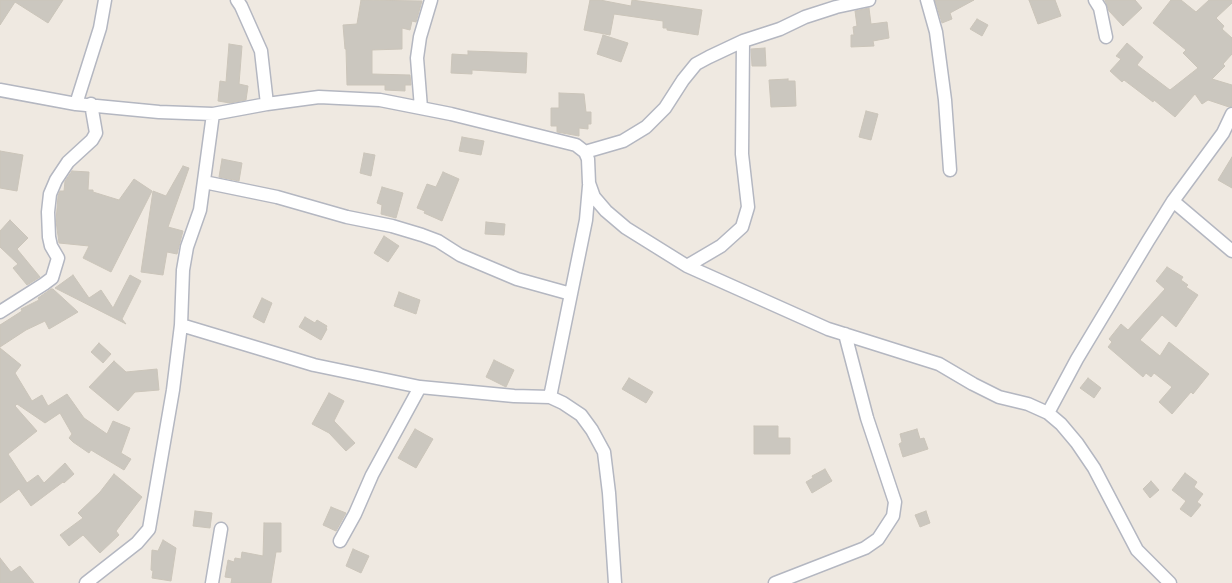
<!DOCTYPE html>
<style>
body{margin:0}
canvas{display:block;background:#efe9e1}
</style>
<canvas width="1232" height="583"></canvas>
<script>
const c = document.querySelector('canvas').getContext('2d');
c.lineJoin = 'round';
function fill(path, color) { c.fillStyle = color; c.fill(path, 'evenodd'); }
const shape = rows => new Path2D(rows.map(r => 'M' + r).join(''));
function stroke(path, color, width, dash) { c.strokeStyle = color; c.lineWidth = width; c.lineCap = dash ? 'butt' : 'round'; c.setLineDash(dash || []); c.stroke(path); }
const building = shape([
 [0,0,63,0,48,23,15,2,0,25,0,0],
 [361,0,422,1,416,22,412,21,410,30,402,28,402,49,372,50,372,74,410,75,411,85,405,85,405,91,385,90,385,85,347,85,346,49,345,49,343,25,357,24,361,0],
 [590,0,600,0,631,6,632,0,702,10,698,35,667,30,667,28,663,28,663,21,614,14,610,35,584,30,590,0],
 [935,0,974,0,950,13,952,19,942,23,935,0],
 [1029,0,1055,0,1061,16,1038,24,1029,0],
 [1105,0,1135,0,1142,8,1123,26,1109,11,1105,0],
 [1171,0,1181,0,1196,12,1209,0,1232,0,1232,3,1216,18,1224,26,1222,29,1232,38,1232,54,1223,64,1225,66,1212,79,1232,85,1232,106,1229,107,1208,100,1202,104,1195,94,1175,117,1154,100,1153,102,1124,80,1122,82,1110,71,1121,59,1116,56,1127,43,1143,57,1137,65,1170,90,1198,68,1183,53,1186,50,1153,23,1171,0],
 [869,8,871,24,887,22,889,38,873,41,874,46,851,47,851,35,854,35,853,27,857,26,855,11,869,8],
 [977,19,988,25,982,36,970,29,977,19],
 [603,35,628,43,621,62,597,54,603,35],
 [229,44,242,46,239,84,248,86,246,100,230,103,218,101,220,81,226,82,229,44],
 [765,48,766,66,752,66,751,49,765,48],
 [468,51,527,53,526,73,472,70,472,74,451,73,452,54,468,55,468,51],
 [788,79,788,81,795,81,796,106,771,107,769,80,788,79],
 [559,93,584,94,586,112,591,112,591,124,588,124,588,129,579,128,579,136,557,132,557,126,551,126,551,108,559,108,559,93],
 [866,111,878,114,871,140,859,137,866,111],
 [462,137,484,141,481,155,459,151,462,137],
 [0,151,23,155,17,191,0,188,0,151],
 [364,153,375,155,371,176,360,173,364,153],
 [1232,157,1232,188,1218,180,1232,157],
 [222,159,242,163,239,181,219,177,222,159],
 [183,166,189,168,168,227,183,231,177,254,167,252,163,275,141,272,153,191,166,196,183,166],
 [72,171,89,172,88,190,93,190,93,192,119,200,134,179,152,191,111,272,83,258,89,246,59,243,56,221,58,196,60,191,64,191,65,181,72,171],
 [443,172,459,179,442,221,424,213,425,211,417,208,427,184,436,187,443,172],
 [382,187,403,193,396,218,381,214,382,205,377,203,382,187],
 [10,220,28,238,17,249,40,277,27,285,13,268,18,264,0,247,0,231,10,220],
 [486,222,505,224,504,235,485,234,486,222],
 [384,236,399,246,388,262,374,253,384,236],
 [1167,267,1183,277,1181,280,1188,285,1186,287,1198,295,1176,327,1162,315,1140,340,1160,356,1169,342,1209,374,1193,394,1191,392,1172,414,1159,402,1172,387,1154,373,1151,377,1146,373,1143,377,1108,347,1112,342,1109,339,1121,324,1128,330,1165,289,1156,281,1167,267],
 [73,275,89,298,101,290,113,308,130,275,141,281,122,319,126,324,55,288,73,275],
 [51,289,53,289,78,312,49,329,45,321,26,330,0,347,0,325,22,311,21,309,39,300,38,298,51,289],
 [399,292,420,300,416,314,394,306,399,292],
 [262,298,272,303,264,323,253,317,262,298],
 [305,317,315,323,317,320,327,326,326,328,327,329,321,340,299,327,305,317],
 [99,343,111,354,103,363,91,352,99,343],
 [0,348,21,365,15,373,32,401,42,395,48,406,67,394,84,418,107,434,113,421,130,428,121,453,131,459,124,470,91,450,89,453,73,442,69,438,72,434,60,413,45,423,17,404,15,406,37,431,8,454,27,483,38,475,44,483,65,463,74,474,64,483,63,482,31,506,19,489,0,503,0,348],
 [494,360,514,370,506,387,486,377,494,360],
 [114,361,126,372,157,369,159,390,135,392,118,411,89,387,114,361],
 [629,378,653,392,646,403,622,389,629,378],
 [1088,378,1101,388,1094,398,1080,388,1088,378],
 [329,393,344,401,334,421,355,443,346,451,329,433,312,424,329,393],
 [754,426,778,426,778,438,790,438,790,454,754,454,754,426],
 [415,429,433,439,416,468,398,458,415,429],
 [917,429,920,439,924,438,928,449,903,457,899,444,902,442,900,434,917,429],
 [825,469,832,481,812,493,806,482,813,478,812,476,825,469],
 [1185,473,1197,482,1194,487,1203,494,1197,502,1201,505,1191,517,1180,509,1186,501,1172,490,1185,473],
 [114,474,142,497,116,531,119,535,100,553,83,535,69,546,60,535,83,518,78,513,100,492,114,474],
 [1151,481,1159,490,1150,498,1143,489,1151,481],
 [331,507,346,513,336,531,323,525,331,507],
 [195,511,212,513,210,528,193,526,195,511],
 [926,511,930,523,920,527,915,515,926,511],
 [264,523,281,523,281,552,276,552,271,583,231,583,232,578,225,577,228,560,234,562,235,558,241,559,242,552,263,556,264,523],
 [163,540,176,548,171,581,152,578,153,571,151,570,152,550,158,551,163,540],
 [353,549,369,556,361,573,346,566,353,549],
 [0,558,11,572,20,566,34,583,0,583,0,558]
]);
fill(building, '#cbc7bf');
stroke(building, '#cbc5ba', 1);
const street = shape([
 [237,0,241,6,261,51,267,104],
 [927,0,936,32,945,100,950,170],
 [1095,0,1100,8,1106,37],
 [0,90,76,104,159,112,213,114,267,104,319,97,380,100,451,114,576,145,585,152,588,159,589,183,594,197,606,211,626,228,687,266,828,329,939,364,973,384,999,397,1028,404,1048,413,1061,424,1077,443,1094,468,1137,550,1170,583],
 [76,104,100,28,105,0],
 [421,108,417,58,420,37,431,0],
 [585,152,623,141,646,127,665,108,683,80,696,64,709,57,743,41,780,29,805,17,836,7,869,0],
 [204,182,277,197,347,217,392,226,422,235,438,241,460,255,517,279,571,294],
 [1173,201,1232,251],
 [687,266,721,246,742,227,748,207,742,154,743,41],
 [0,312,44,284,52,278,58,258,51,246,49,237,48,212,50,194,56,180,68,162,92,140,96,133,91,104],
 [181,325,314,365,420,387,514,396,550,397,563,403,581,415,592,430,604,452,609,493,615,583],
 [550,397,586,220,589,186],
 [1048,413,1077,359,1148,241,1173,201,1223,133,1232,114],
 [340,541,355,514,372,475,420,387],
 [86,583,137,543,149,529,173,390,181,325,183,270,187,247,200,210,213,114],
 [212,583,221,529],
 [775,583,865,548,878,539,893,516,895,502,867,418,845,334]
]);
stroke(street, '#b4b7c1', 15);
stroke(street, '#fff', 12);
</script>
